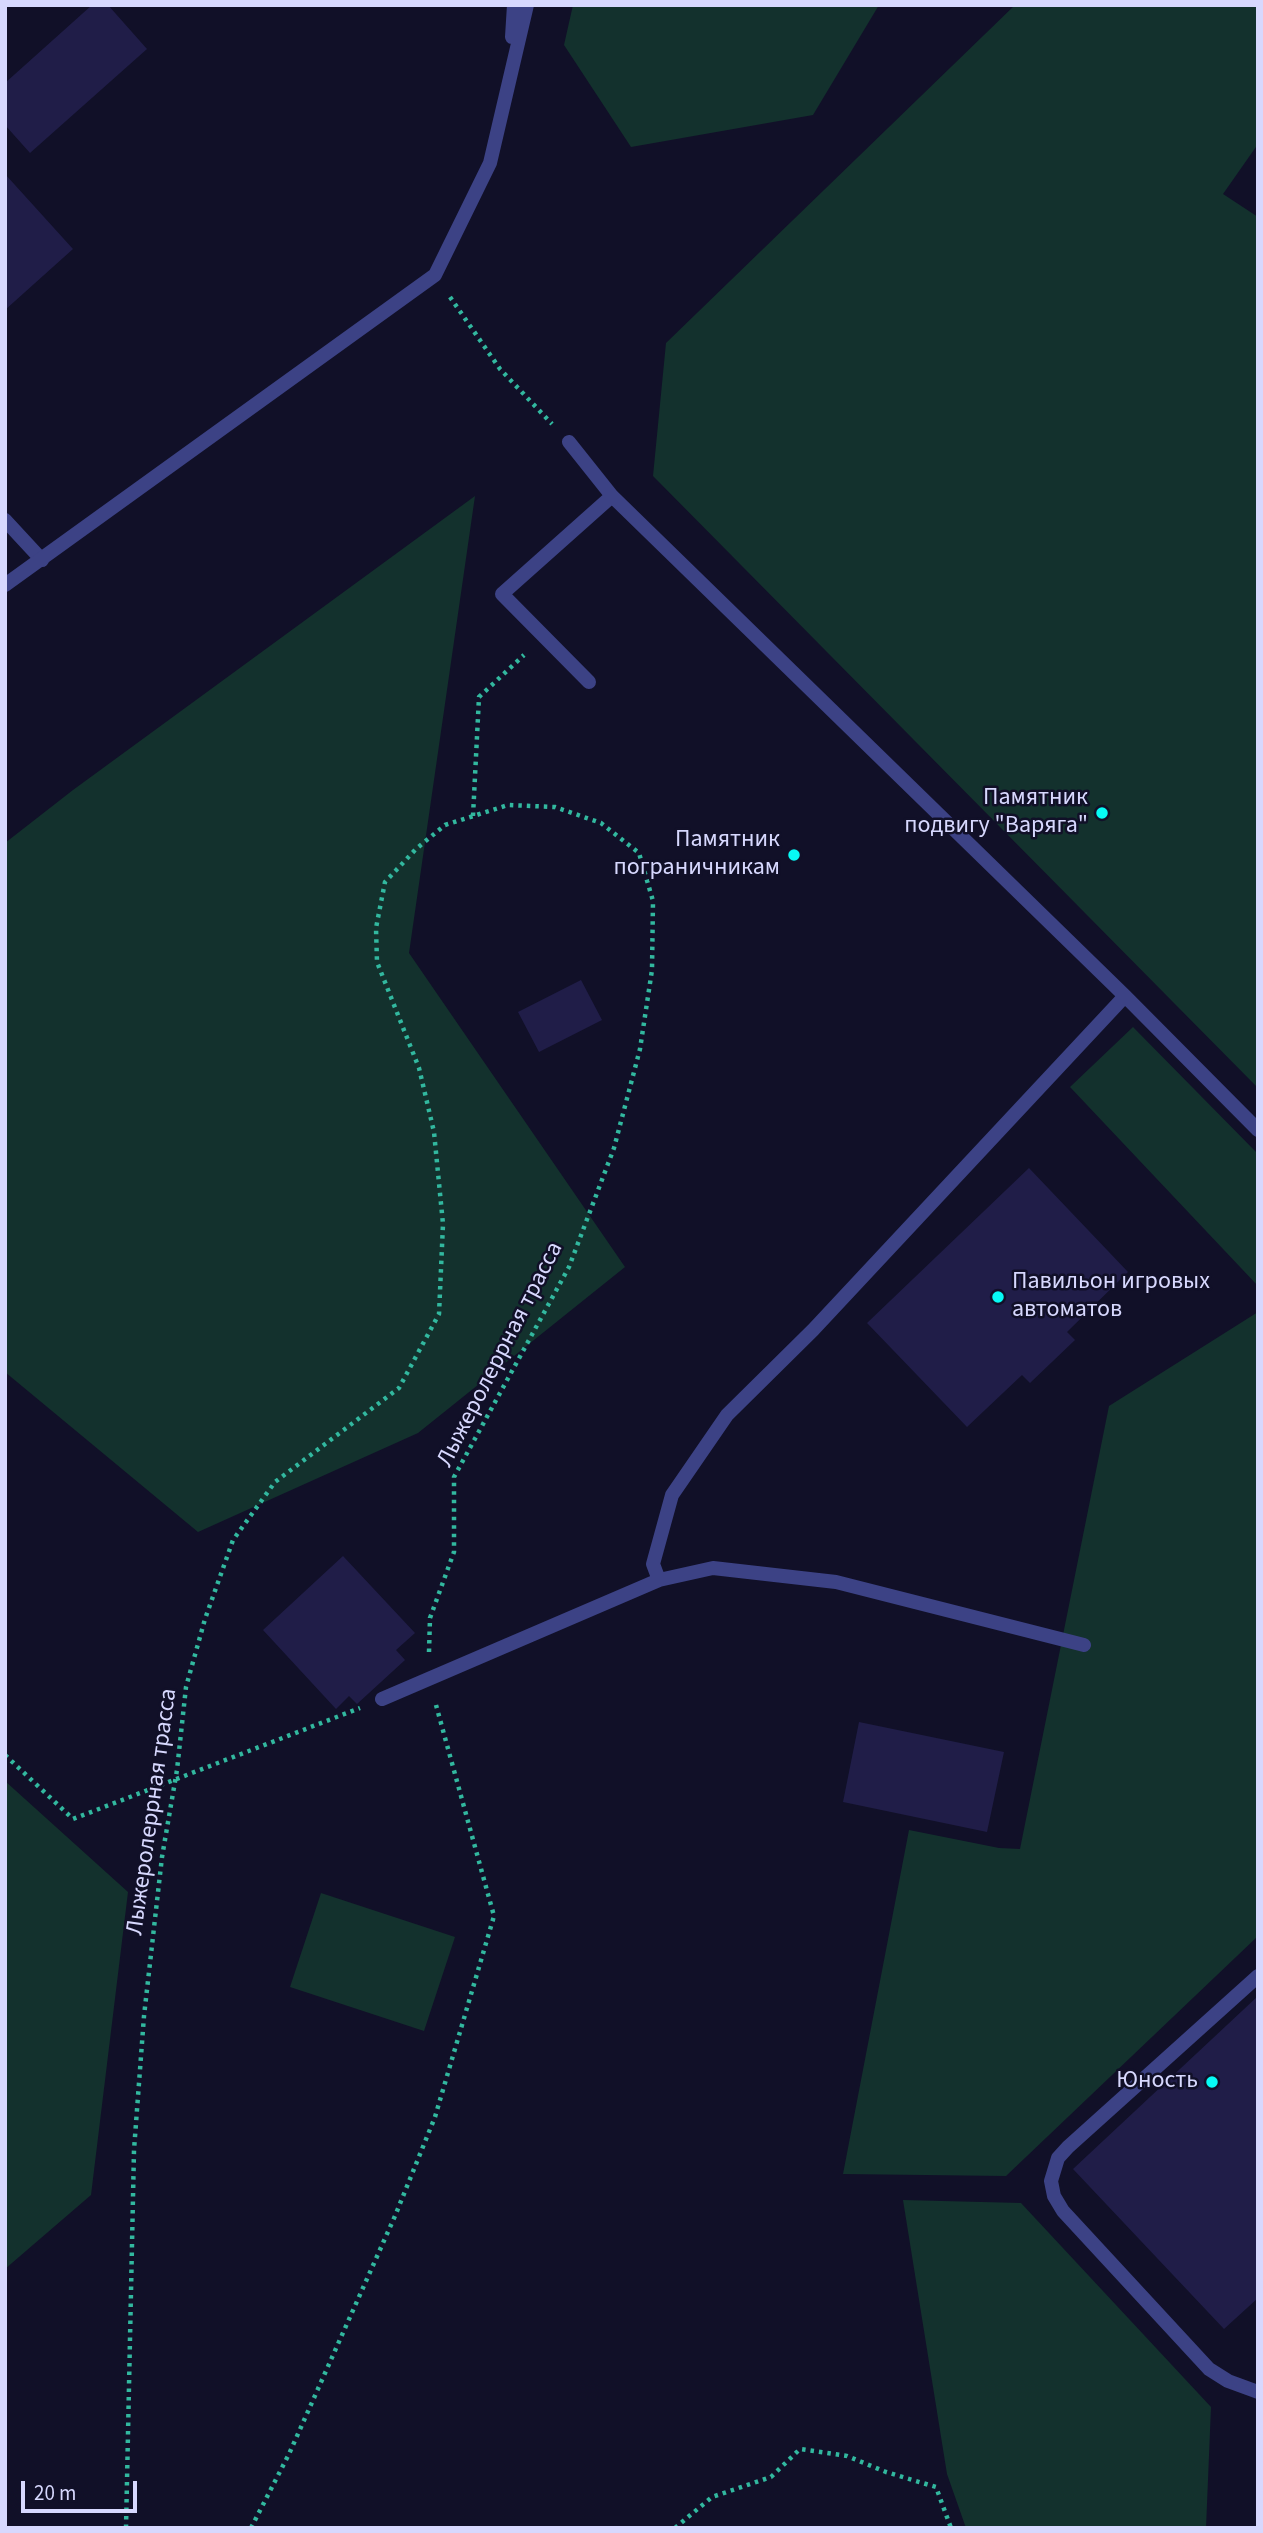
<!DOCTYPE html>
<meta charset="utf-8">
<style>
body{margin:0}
#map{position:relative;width:1263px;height:2533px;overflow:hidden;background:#111028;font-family:"Source Sans 3",sans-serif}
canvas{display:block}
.frame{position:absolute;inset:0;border:7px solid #d7d8fe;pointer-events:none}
.scale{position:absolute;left:21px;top:2481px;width:116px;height:32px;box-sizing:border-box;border:4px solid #d7d8fe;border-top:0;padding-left:9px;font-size:21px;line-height:24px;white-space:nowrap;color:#d7d8fe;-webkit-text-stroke:5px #111028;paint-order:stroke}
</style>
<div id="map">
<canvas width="1263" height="2533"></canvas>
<div class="frame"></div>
<div class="scale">20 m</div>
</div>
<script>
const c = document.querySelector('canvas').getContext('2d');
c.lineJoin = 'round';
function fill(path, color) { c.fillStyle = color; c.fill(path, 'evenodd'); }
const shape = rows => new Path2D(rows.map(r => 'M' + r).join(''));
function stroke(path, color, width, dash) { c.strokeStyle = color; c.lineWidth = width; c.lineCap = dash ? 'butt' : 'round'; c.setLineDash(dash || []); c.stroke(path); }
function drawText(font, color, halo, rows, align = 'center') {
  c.font = font + ' "Source Sans 3",sans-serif'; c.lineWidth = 5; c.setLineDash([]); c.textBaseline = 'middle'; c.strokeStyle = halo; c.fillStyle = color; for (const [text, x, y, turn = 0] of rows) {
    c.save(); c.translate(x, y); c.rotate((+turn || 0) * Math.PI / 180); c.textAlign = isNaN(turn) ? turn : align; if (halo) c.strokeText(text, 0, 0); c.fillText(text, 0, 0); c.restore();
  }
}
fill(shape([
 [573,5,879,5,813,115,631,147,564,45],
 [1015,5,1258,5,1258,144,1223,194,1258,217,1258,1088,653,476,666,343],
 [475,496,409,953,625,1267,418,1433,198,1532,5,1372,5,843,73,790],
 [1133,1027,1258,1154,1258,1286,1070,1087],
 [1258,1312,1258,1936,1006,2176,843,2174,909,1830,999,1848,1020,1849,1109,1406],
 [5,1781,128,1892,91,2195,5,2269],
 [321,1893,455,1937,424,2031,290,1987],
 [903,2200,1021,2203,1211,2407,1206,2528,966,2528,947,2474]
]), '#13312d');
fill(shape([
 [92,5,108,5,147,49,30,153,5,125,5,83],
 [5,174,73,249,5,310],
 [581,980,602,1020,539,1052,518,1012],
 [1029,1168,1128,1272,1067,1332,1075,1340,1030,1383,1022,1375,967,1427,867,1323],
 [343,1556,415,1633,396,1650,405,1660,357,1704,349,1696,336,1709,263,1630],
 [859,1722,1004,1752,987,1832,843,1802],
 [1258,1996,1258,2298,1224,2329,1073,2169]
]), '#201d48');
stroke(shape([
 [450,297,500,369,552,424],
 [473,816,479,697,524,655],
 [5,1755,73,1819,360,1708],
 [126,2528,134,2150,144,2016,162,1857,177,1770,186,1687,205,1619,233,1540,275,1482,399,1388,439,1314,443,1224,434,1132,419,1068,377,962,376,928,385,882,416,849,445,825,508,805,555,807,601,823,639,853,653,901,652,970,640,1049,614,1148,569,1267,454,1477,454,1552,430,1618,429,1652],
 [251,2528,289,2454,395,2216,435,2117,494,1916,436,1705],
 [675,2528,712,2497,771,2477,800,2449,847,2456,886,2472,936,2487,951,2528]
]), '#32b89f', 4.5, [3.5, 5]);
stroke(shape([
 [569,442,612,496,1125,996,1258,1130],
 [5,520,42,560],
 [589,682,502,594,612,496],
 [659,1580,713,1568,836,1582,1084,1645],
 [382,1699,659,1580,653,1564,672,1495,727,1415,813,1330,1125,996],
 [1258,1976,1068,2147,1058,2158,1051,2181,1054,2196,1063,2211,1209,2369,1228,2381,1258,2392]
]), '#3c4285', 14);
stroke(shape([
 [512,37,514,5],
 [5,585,435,275,490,163,527,5]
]), '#3c4285', 14);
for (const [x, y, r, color] of [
 [1102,813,7,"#07faf5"],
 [794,855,7,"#07faf5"],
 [998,1297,7,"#07faf5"],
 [1212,2082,7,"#07faf5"]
]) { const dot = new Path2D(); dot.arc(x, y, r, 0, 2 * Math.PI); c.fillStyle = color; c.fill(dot); stroke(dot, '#111028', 2.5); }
drawText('24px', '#d7d8fe', '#111028', [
 ["Памятник",1088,799],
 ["подвигу \"Варяга\"",1088,827],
 ["Памятник",780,841],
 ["пограничникам",780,869],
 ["Павильон игровых",1012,1283,"left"],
 ["автоматов",1012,1311,"left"],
 ["Юность",1198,2082]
], 'right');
drawText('24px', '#d7d8fe', '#111028', [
 ["Лыжеролеррная трасса",501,1355,-63],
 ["Лыжеролеррная трасса",153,1812,-82]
]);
</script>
